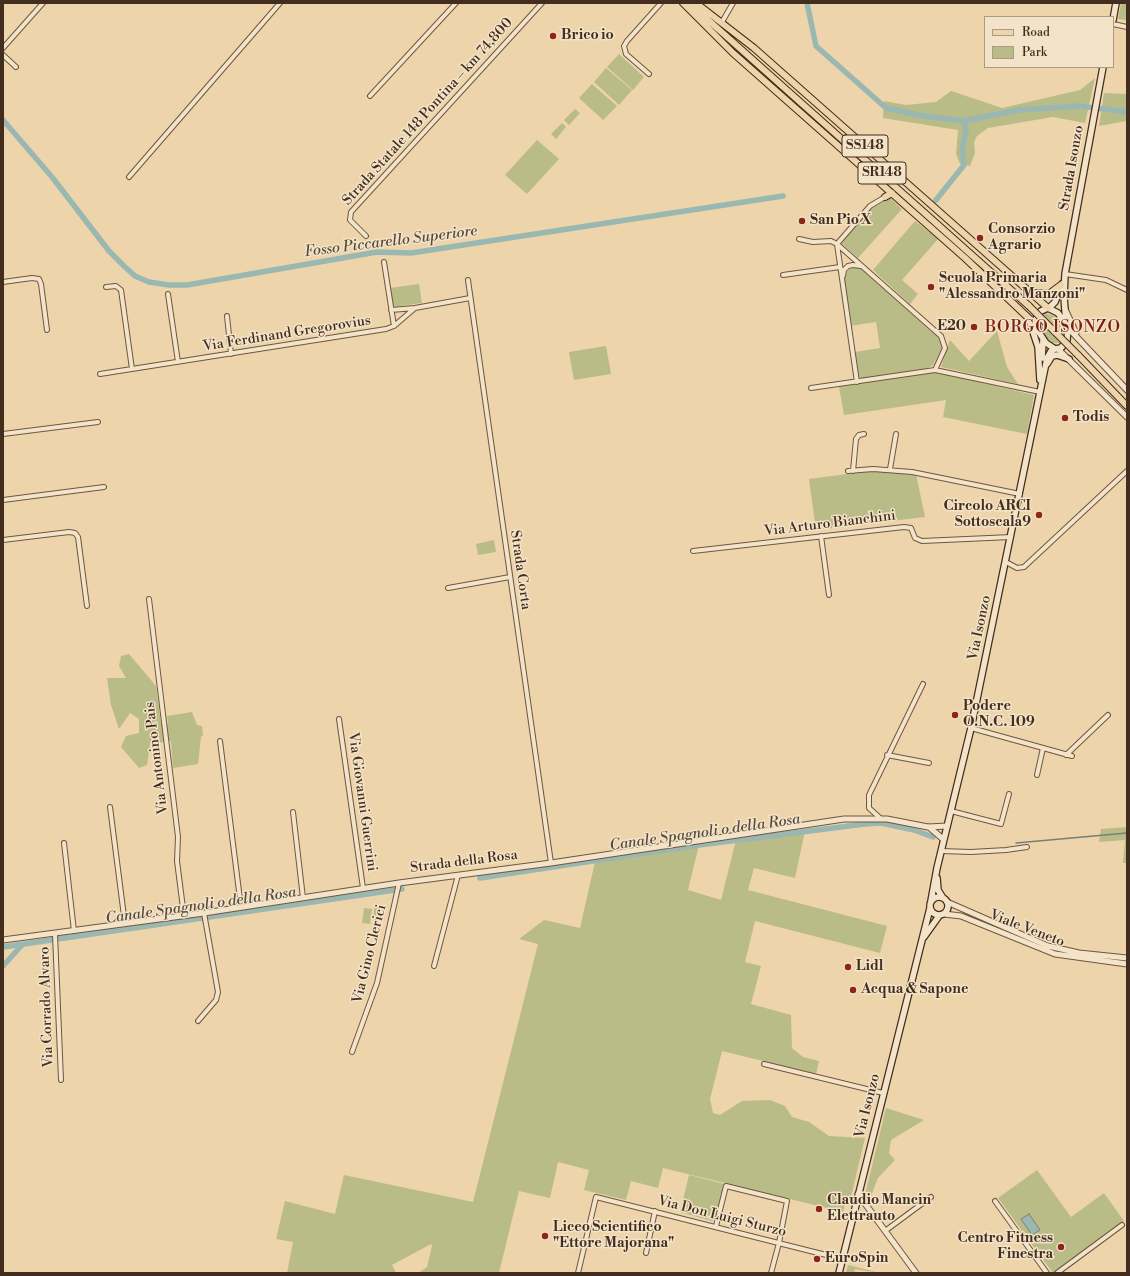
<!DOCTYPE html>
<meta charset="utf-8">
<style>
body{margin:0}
#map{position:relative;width:1130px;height:1276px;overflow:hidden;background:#edd4aa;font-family:"Libre Bodoni",serif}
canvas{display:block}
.frame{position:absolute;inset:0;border:4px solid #432d1e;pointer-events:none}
.legend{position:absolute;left:984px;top:16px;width:130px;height:52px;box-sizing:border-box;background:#f3e3c8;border:1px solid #ad9a84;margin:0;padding:5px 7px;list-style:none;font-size:12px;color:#432d1e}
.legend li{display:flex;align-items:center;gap:8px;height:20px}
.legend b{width:20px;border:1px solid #ad9a84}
</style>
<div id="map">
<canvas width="1130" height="1276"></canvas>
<div class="frame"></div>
<ul class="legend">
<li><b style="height:5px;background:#edd4aa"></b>Road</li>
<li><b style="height:11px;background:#b9bc87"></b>Park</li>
</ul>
</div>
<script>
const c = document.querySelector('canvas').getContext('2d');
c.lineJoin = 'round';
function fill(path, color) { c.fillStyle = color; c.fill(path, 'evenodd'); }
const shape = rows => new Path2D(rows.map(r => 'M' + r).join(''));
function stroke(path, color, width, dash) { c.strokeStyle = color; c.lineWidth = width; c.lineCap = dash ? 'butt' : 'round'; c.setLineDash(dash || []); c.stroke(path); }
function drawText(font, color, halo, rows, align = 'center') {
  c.font = font + ' "Libre Bodoni",serif'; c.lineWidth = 3; c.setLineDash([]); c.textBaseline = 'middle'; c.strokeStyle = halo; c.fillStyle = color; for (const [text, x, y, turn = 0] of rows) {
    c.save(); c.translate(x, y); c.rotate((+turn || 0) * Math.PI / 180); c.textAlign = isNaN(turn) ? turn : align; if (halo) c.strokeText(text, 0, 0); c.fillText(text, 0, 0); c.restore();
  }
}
fill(shape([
 [1121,3,1127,3,1127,19,1125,20,1118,19],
 [619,54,644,77,633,90,607,67],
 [606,68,632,90,619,105,594,82],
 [1095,78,1085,123,1053,117,988,128,977,136,974,142,975,153,970,166,960,164,956,154,958,130,883,118,884,101,906,105,936,102,951,91,1002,108,1080,90],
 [592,84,617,106,603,120,579,98],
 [1104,93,1127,94,1127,121,1099,126],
 [575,109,580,113,569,125,564,120],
 [562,123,566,127,556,139,551,134],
 [537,140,559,159,527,194,505,175],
 [890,198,902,209,858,258,840,242,871,209],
 [915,221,938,239,902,280,918,294,910,304,873,270],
 [856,267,861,269,940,339,942,348,933,365,928,368,863,379,858,376,855,352,880,348,876,322,850,326,844,278,848,270],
 [419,284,422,303,393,307,390,288],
 [1045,313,1054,316,1061,327,1063,335,1059,343,1052,343,1043,333,1041,320],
 [997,331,1007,367,1018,384,941,367,950,340,969,361],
 [606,346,611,374,574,380,569,352],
 [925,372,936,372,1034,395,1027,434,943,417,946,400,844,415,839,387],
 [870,471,916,474,925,517,816,530,809,479],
 [494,540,496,552,478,555,476,544],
 [129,654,156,686,161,724,168,724,167,716,192,712,197,725,202,726,203,735,201,737,198,764,173,768,171,741,150,744,147,765,139,768,121,747,126,736,139,733,139,719,130,713,119,729,111,705,107,678,126,678,119,666,121,656],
 [1127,827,1127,863,1123,863,1125,840,1099,842,1101,829],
 [805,831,795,878,754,868,748,890,887,926,880,953,755,921,745,962,761,966,751,1004,791,1015,792,1048,803,1057,819,1061,816,1074,722,1051,710,1099,713,1113,720,1115,742,1101,770,1100,785,1106,792,1117,809,1122,829,1136,865,1138,850,1201,846,1200,843,1212,663,1168,658,1188,631,1181,626,1200,584,1190,589,1170,558,1162,550,1198,519,1191,499,1273,418,1273,427,1267,432,1246,431,1244,392,1265,396,1273,287,1273,293,1242,276,1239,285,1201,335,1214,344,1175,473,1202,538,944,519,939,544,920,580,928,595,862,699,845,688,890,721,900,736,840],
 [375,904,382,905,380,920,373,919],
 [364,908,372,909,370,924,362,923],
 [886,1108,924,1120,891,1140,889,1153,895,1160,878,1178,869,1201,866,1191],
 [1037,1170,1071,1217,1104,1193,1124,1221,1053,1273,998,1198],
 [689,1175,724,1184,715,1219,712,1221,680,1212],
 [848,1265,880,1273,855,1269,854,1273,846,1273]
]), '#b9bc87');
const water = shape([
 [1029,1214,1040,1230,1032,1235,1021,1219,1029,1214]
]);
fill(water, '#9bb7b1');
stroke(water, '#788076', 1);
stroke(shape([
 [1016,843,1127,833]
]), '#788076', 1.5);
stroke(shape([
 [807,3,816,46,886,108,924,116,964,121,1018,110,1080,106,1127,112],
 [3,120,52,177,109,251,125,267,135,276,149,282,169,285,187,285,377,252,411,253,783,196],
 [936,200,964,165,962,150,966,131,964,121],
 [480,878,699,845,865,824,881,823,914,830,933,837],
 [3,947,402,889],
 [3,966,22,945]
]), '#9bb7b1', 5.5);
const minor = shape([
 [722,22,733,3],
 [1113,24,1127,27],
 [3,48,43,3],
 [3,55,16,67],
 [649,74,626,54,624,46,627,41,661,3],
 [370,96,456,3],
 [129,177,280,3],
 [366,236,350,220,351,212,542,3],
 [799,239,813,242,831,241,837,244,870,206,885,197],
 [837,244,941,336,945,348,935,370],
 [837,244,857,382],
 [384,262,394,326],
 [1065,274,1106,280,1127,290],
 [783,275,840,267],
 [843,276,844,270,848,266,853,265,861,266],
 [468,280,551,863],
 [3,282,32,278,39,279,41,284,47,330],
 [106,287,116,286,121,290,132,369],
 [168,294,178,362],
 [391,310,415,308],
 [227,316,231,354],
 [100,374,386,329,394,326,415,308,470,298],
 [811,388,935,370,1040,392],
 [3,434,98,422],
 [890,469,896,434],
 [848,471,873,469,912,472,1020,494],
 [853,471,856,439,859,435,864,434],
 [3,500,104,487],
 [821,536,829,595],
 [3,540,69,532,75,533,78,537,87,606],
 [693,551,904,527,911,528,915,538,922,541,1011,537],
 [1006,562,1017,568,1024,567,1127,471],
 [448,588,510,577],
 [149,599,178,837,177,861,184,916],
 [339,719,363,888],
 [971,728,1072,756],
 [220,741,241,907],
 [887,755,929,763],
 [1066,755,1108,715],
 [1037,775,1043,748],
 [110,807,125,924],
 [951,811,1001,824,1009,794],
 [293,812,303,898],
 [880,818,869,808,869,795,923,684],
 [64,843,74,931],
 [941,851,971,852,1006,850,1027,847],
 [55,934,61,1080],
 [434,966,458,875],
 [198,1021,216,1000,218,992,204,913],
 [352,1052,377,983,399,883],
 [764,1064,883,1093],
 [995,1201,1047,1273],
 [716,1226,726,1186,787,1201,779,1243,771,1273],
 [885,1231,931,1197],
 [646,1253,655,1211],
 [578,1273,596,1197,842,1259],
 [1057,1273,1122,1225]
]);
const tertiary = shape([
 [1065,309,1076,333],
 [1068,328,1127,390],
 [1058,349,1127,417],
 [929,827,943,839],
 [947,902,1048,946,1079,953,1127,958],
 [944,914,961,916,1055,954,1127,964],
 [3,940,204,913,399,883,551,863,844,819,887,819,928,827,947,826],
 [858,1194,916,1273]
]);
const secondary = shape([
 [1113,20,1116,3],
 [1048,308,1058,313,1068,328,1067,340,1061,348,1055,349,1046,343,1038,331,1036,321,1037,315,1041,311,1050,307,1055,302,1062,284],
 [1029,320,1038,347,1040,380],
 [1066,323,1064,297,1065,274,1103,67],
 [1042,358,1043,340],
 [1047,364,1052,356,1057,355,1069,359],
 [937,878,938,890,943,898],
 '930 906a9 9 0 1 1 18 0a9 9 0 1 1-18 0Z',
 [931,901,937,868,971,728,1047,358,1051,351,1055,349],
 [924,937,939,916],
 [839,1273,930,908]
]);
const primary = shape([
 [683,3,733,53,965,258,1036,325],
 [689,3,1029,306],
 [696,3,754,48,1048,308],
 [885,197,892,193],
 [1032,293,1049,294,1061,285],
 [1078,355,1127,406]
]);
stroke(minor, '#6e5741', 6);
stroke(tertiary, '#6e5741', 7);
stroke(secondary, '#432d1e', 8);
stroke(primary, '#432d1e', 8);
stroke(minor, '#f3e3c8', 4);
stroke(tertiary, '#f3e3c8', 5);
stroke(secondary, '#f3e3c8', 5.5);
stroke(primary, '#edd4aa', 6);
const primaryBridge = shape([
 [1029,306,1078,355]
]);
stroke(primaryBridge, '#432d1e', 8, []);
stroke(primaryBridge, '#edd4aa', 6);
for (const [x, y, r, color] of [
 [553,36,4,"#8f2418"],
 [802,221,4,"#8f2418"],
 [980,238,4,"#8f2418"],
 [931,287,4,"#8f2418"],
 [974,327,4,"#8f2418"],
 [1065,418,4,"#8f2418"],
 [1039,515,4,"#8f2418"],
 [955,715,4,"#8f2418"],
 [848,967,4,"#8f2418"],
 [853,990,4,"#8f2418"],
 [819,1209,4,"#8f2418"],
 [545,1236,4,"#8f2418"],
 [1061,1247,4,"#8f2418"],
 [817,1259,4,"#8f2418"]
]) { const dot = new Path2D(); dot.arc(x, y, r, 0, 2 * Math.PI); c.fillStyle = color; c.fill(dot); stroke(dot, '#f3e3c8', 1.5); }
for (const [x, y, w] of [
 [865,146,46],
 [882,173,48]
]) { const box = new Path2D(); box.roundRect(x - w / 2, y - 11, w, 22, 3); c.fillStyle = '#f3e3c8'; c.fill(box); stroke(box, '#432d1e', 1); }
drawText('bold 13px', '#432d1e', null, [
 ["SS148",865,146],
 ["SR148",882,173]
]);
drawText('bold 14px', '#432d1e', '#f3e3c8', [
 ["Brico io",561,36],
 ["San Pio X",810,221],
 ["Consorzio",988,230],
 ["Agrario",988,246],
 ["Scuola Primaria",939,279],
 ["\"Alessandro Manzoni\"",939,295],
 ["E20",966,327,"right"],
 ["Todis",1073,418],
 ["Circolo ARCI",1031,507,"right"],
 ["Sottoscala9",1031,523,"right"],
 ["Podere",963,707],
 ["O.N.C. 109",963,723],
 ["Lidl",856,967],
 ["Acqua & Sapone",861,990],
 ["Claudio Mancin",827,1201],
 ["Elettrauto",827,1217],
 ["Liceo Scientifico",553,1228],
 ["\"Ettore Majorana\"",553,1244],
 ["Centro Fitness",1053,1239,"right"],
 ["Finestra",1053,1255,"right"],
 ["EuroSpin",825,1259]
], 'left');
drawText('14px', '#432d1e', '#f3e3c8', [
 ["Strada Statale 148 Pontina – km 74,800",428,112,-48],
 ["Strada Isonzo",1072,168,-80],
 ["Via Ferdinand Gregorovius",287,334,-9],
 ["Via Arturo Bianchini",830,524,-7],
 ["Strada Corta",520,570,82],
 ["Via Isonzo",980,628,-78],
 ["Via Antonino Pais",157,758,-97],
 ["Via Giovanni Guerrini",362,802,82],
 ["Strada della Rosa",464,862,-7],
 ["Viale Veneto",1027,929,21],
 ["Via Gino Clerici",370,954,-76],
 ["Via Corrado Alvaro",47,1007,-92],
 ["Via Isonzo",868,1106,-76],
 ["Via Don Luigi Sturzo",722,1217,14]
]);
drawText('italic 15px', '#55493b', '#f3e3c8', [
 ["Fosso Piccarello Superiore",391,242,-7],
 ["Canale Spagnoli o della Rosa",705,833,-8],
 ["Canale Spagnoli o della Rosa",201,906,-8]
]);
c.letterSpacing = '1px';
drawText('16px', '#7a1f14', '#f3e3c8', [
 ["BORGO ISONZO",1053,328]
]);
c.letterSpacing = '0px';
</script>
